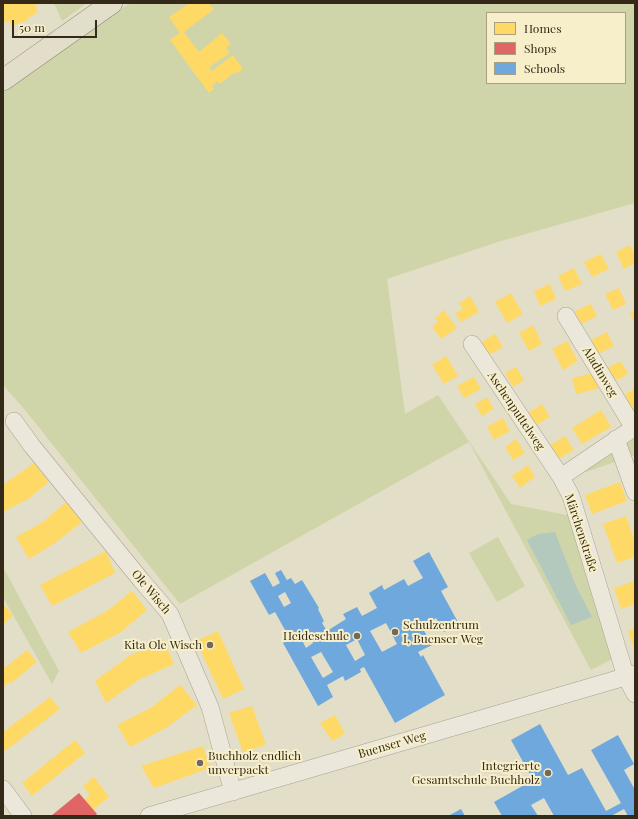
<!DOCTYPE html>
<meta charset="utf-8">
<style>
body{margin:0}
#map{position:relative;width:638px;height:819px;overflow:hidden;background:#e3dec7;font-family:"Playfair Display",serif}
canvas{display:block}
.frame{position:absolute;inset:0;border:4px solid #352a1a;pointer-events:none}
.legend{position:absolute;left:486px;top:12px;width:140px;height:72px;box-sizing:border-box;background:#f7efca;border:1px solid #a9a084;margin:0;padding:5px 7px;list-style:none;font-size:12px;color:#352a1a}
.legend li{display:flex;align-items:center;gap:8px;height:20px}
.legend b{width:20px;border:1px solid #a9a084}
.scale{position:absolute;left:12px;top:20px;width:85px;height:18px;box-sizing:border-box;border:2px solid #352a1a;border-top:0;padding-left:5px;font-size:12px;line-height:14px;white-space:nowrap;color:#352a1a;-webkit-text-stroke:3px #f7efca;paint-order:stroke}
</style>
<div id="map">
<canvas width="638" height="819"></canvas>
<div class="frame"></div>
<ul class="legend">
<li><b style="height:11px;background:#ffd966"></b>Homes</li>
<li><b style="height:11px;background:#e06666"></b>Shops</li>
<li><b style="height:11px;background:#6fa8dc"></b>Schools</li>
</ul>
<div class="scale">50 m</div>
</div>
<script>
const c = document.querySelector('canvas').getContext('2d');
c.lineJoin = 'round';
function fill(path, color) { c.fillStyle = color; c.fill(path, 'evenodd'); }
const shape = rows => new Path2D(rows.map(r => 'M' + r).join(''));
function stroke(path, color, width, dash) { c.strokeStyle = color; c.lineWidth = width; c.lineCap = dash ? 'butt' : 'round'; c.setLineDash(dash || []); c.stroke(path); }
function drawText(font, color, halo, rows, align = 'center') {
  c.font = font + ' "Playfair Display",serif'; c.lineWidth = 4; c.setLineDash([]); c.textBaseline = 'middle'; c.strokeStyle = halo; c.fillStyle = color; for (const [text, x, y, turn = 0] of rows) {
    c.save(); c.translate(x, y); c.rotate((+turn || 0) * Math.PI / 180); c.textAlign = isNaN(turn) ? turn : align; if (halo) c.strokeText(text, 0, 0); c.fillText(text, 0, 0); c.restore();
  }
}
fill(shape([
 [54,3,87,3,62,21],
 [130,3,635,3,635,203,501,241,387,279,405,414,438,395,511,504,572,516,612,659,591,670,469,442,180,604,25,410,3,385,3,93],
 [487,13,625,13,625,83,487,83],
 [635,427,635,455,577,475],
 [498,537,525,586,497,602,469,553],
 [3,567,59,671,52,684,3,597]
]), '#cfd5a8');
fill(shape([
 [555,532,576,586,592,617,571,625,527,540,538,534]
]), '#b3c9be');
fill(shape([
 [3,3,40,3,36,5,37,13,28,18,29,20,11,26,9,21,6,23,3,19],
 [189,3,209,3,214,9,184,32,199,52,222,33,231,44,226,48,230,53,209,67,212,71,233,55,243,69,236,74,235,72,220,84,218,81,212,86,214,89,209,93,170,40,180,33,169,17],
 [630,245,635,255,635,263,624,269,616,252],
 [601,254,609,269,592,277,584,262],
 [574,268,582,284,565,291,558,276],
 [550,284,556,299,540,306,534,291],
 [619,288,626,304,613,310,605,294],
 [511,293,523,314,507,323,495,302],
 [470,296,479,312,461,322,455,313,463,309,459,303],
 [591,304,597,316,581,324,575,311],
 [444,310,457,328,441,339,432,327,438,322,435,318],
 [635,311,635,324,630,313],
 [533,325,542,344,529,351,519,333],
 [607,332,614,346,598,354,591,340],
 [495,334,503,347,487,356,480,343],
 [567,341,578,361,563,370,552,349],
 [446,356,458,376,444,384,432,365],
 [621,361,628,374,613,382,607,368],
 [516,367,524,380,513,387,505,373],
 [594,373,598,389,576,394,572,378],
 [474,377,481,389,464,398,457,386],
 [635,389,635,410,633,411,625,394],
 [487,397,494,409,482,416,475,404],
 [542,404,550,417,536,425,528,413],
 [601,410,611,427,582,444,572,428],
 [503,418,510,431,494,440,487,427],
 [565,436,574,450,555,461,547,447],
 [516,439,525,453,513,460,505,447],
 [34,463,49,482,28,499,3,512,3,485],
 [528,465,535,477,520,488,512,476],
 [620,482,627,501,592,514,585,495],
 [66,502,82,522,55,543,29,559,16,537,43,522],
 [626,516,635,542,635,557,617,563,603,524],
 [106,551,115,573,52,606,40,585],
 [635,581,635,604,621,609,614,588],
 [132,591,147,610,121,632,81,653,68,632,107,611],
 [3,603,13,616,3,624],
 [635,629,635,652,628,631],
 [218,631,244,689,223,699,196,641],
 [164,640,174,664,140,679,106,703,95,681,129,656],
 [27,650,37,662,10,684,8,682,3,687,3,669],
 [180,685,197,705,166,728,130,747,117,725,152,707],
 [50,697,60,709,5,751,3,748,3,732],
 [252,706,266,745,243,752,229,713],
 [335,715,345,734,332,741,320,723],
 [75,740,85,753,32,796,22,783],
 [203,746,210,768,154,788,141,766],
 [94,777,109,797,93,810,85,799,90,795,83,786]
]), '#ffd966');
fill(shape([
 [79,793,97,814,95,816,51,816]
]), '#e06666');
fill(shape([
 [429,552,448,587,441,591,459,624,444,632,436,618,422,627,432,645,418,652,421,657,423,655,445,695,395,723,364,667,360,669,361,672,345,681,343,676,327,685,333,697,318,706,283,643,290,639,275,612,269,615,250,581,265,573,273,587,280,583,275,573,281,570,287,580,291,578,295,584,302,580,319,608,318,609,324,621,322,623,327,631,346,619,343,614,357,607,362,616,377,608,369,593,382,585,384,590,404,579,408,586,423,578,413,561],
 [285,592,291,603,284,607,278,596],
 [386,623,397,644,382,652,370,631],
 [308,634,313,643,306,648,301,638],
 [357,639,365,655,355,661,346,645],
 [321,652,333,672,323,678,311,657],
 [540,724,568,775,582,768,606,811,621,803,591,750,618,735,634,764,624,770,635,790,635,816,628,816,624,809,611,816,554,816,544,798,531,805,538,816,502,816,494,802,533,780,511,740],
 [461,809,465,816,448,816]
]), '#6fa8dc');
const minor = shape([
 [566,316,634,428],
 [472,344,561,477,571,496,626,677,635,694],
 [14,421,32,446,141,580,170,614,210,707,233,792],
 [616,439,635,492],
 [561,477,635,427],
 [3,789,23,816],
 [149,816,635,674]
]);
const major = shape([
 [3,80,112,3]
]);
stroke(minor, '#a7a291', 18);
stroke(major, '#8d8778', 22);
stroke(minor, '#ebe7da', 17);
stroke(major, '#e3deca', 21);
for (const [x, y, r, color] of [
 [395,632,4,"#726957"],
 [357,636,4,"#726957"],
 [210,645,4,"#726957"],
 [200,763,4,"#726957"],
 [548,773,4,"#726957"]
]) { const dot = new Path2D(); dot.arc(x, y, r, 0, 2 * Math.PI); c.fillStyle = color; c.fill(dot); stroke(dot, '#f7efca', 1.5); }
drawText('12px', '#352a1a', '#f7efca', [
 ["Aladinweg",600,372,59],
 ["Aschenputtelweg",516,411,56],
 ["Märchenstraße",581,533,72],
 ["Ole Wisch",151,592,50],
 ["Buenser Weg",392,745,-16]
]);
drawText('12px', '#352a1a', '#f7efca', [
 ["Schulzentrum",403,625,"left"],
 ["I, Buenser Weg",403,639,"left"],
 ["Heideschule",349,636],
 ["Kita Ole Wisch",202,645],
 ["Buchholz endlich",208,756,"left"],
 ["unverpackt",208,770,"left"],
 ["Integrierte",540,766],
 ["Gesamtschule Buchholz",540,780]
], 'right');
</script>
